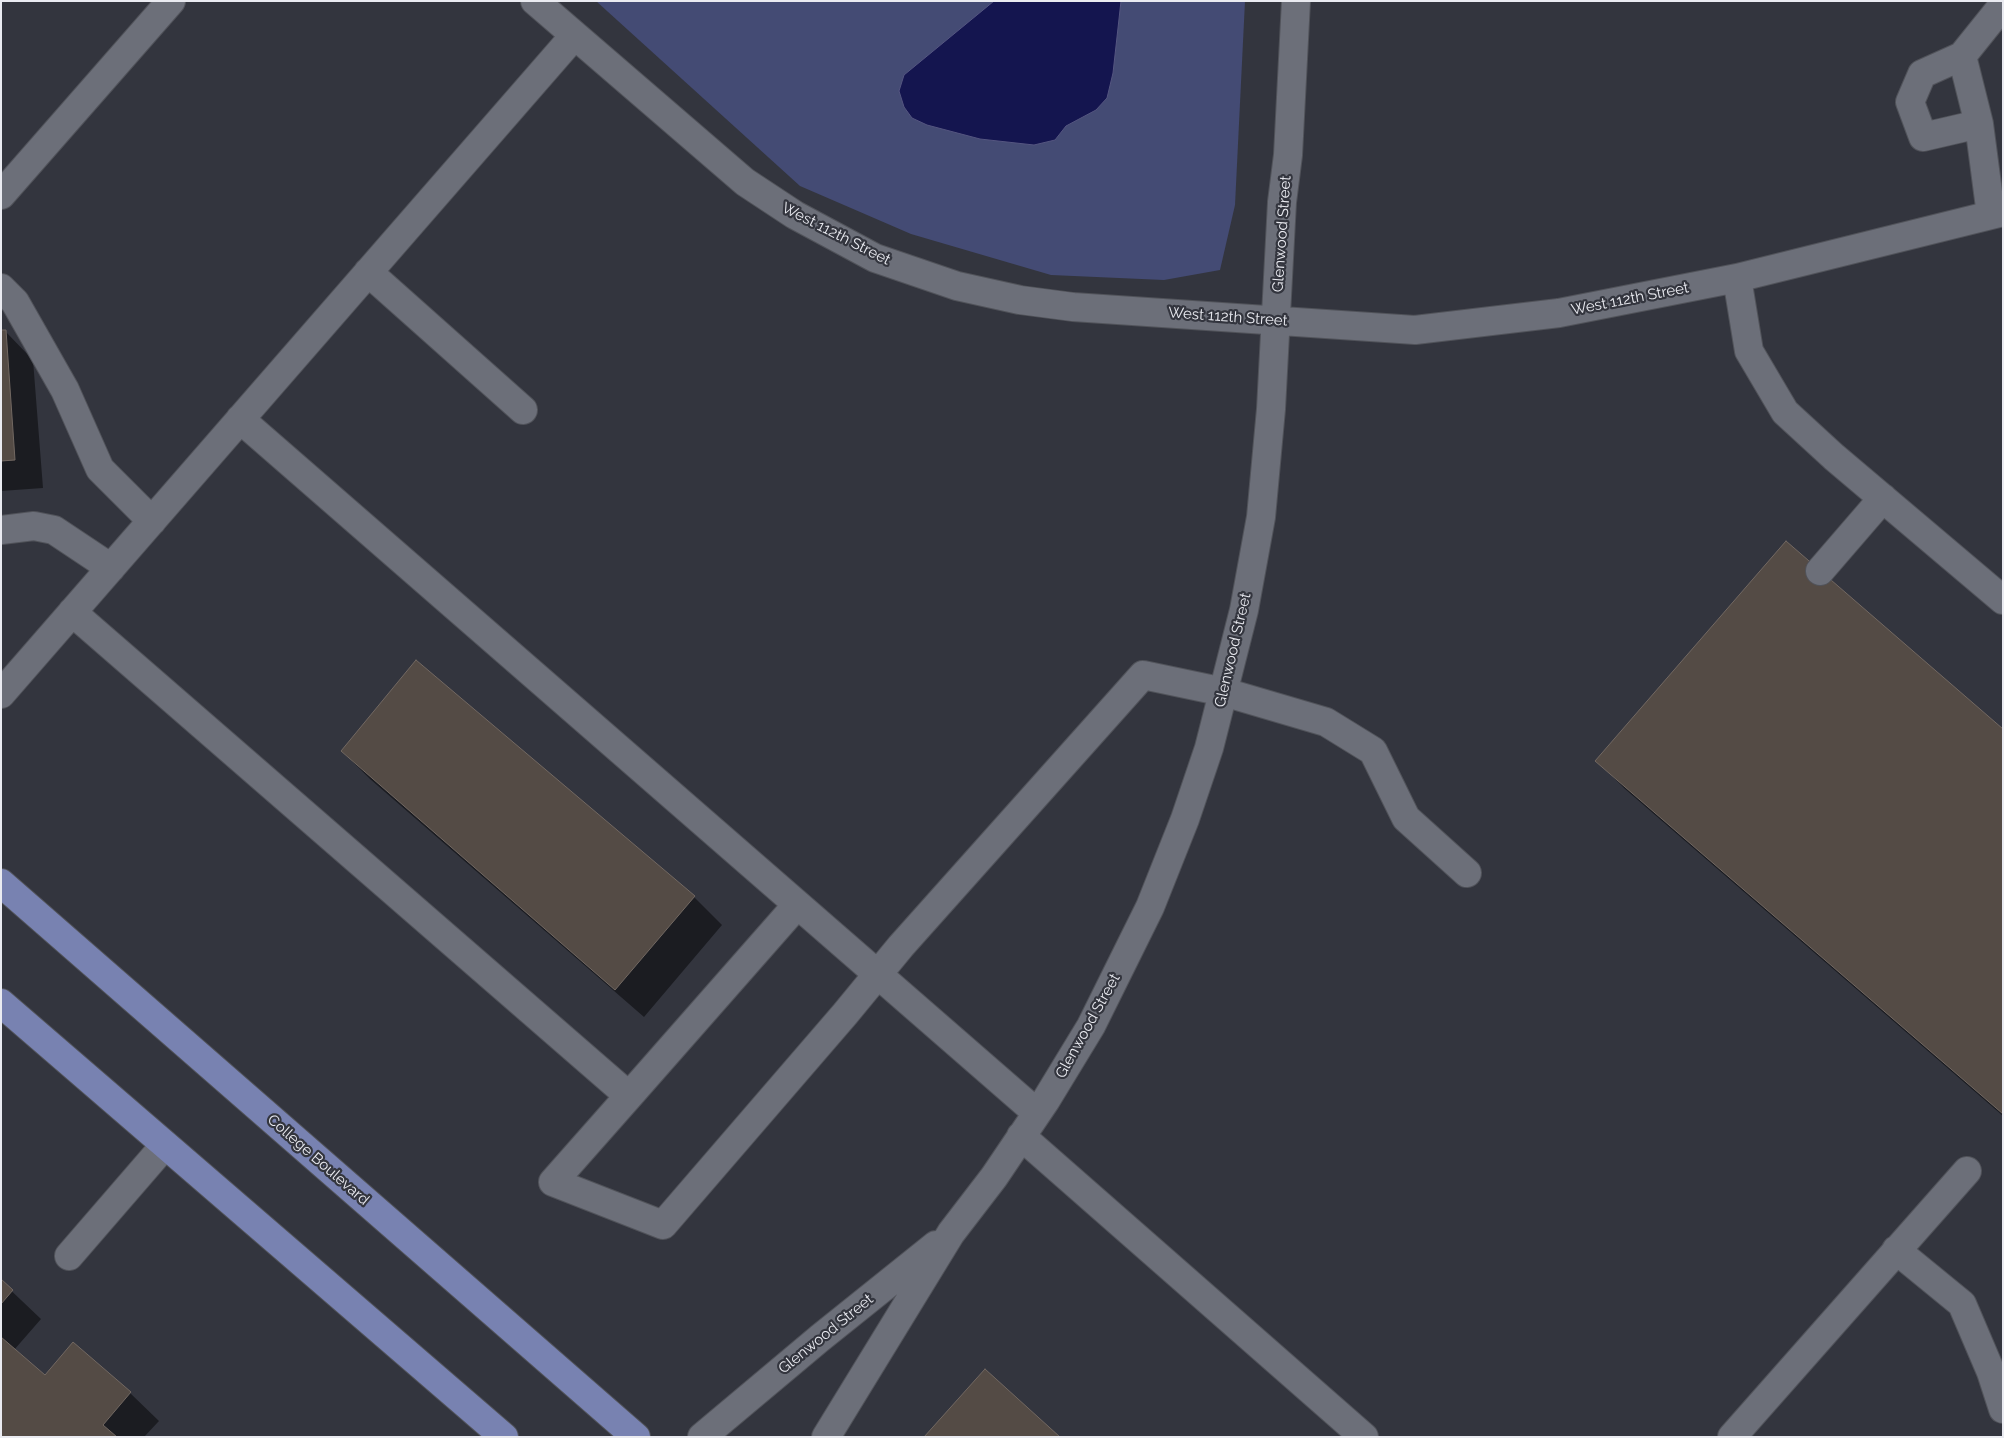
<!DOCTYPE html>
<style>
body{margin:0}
#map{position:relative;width:2004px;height:1438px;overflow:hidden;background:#33353e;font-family:Raleway,sans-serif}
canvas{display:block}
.frame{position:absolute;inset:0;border:2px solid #eaebf1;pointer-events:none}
</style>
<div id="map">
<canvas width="2004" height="1438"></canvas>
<div class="frame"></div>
</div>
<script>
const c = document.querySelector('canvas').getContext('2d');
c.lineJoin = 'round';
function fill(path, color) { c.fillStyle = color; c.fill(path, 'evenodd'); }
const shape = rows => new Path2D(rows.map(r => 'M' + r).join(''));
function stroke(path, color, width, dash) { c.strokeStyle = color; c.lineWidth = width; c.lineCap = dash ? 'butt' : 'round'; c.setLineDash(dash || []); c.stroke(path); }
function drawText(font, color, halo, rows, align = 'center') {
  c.font = font + ' Raleway,sans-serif'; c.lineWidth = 4.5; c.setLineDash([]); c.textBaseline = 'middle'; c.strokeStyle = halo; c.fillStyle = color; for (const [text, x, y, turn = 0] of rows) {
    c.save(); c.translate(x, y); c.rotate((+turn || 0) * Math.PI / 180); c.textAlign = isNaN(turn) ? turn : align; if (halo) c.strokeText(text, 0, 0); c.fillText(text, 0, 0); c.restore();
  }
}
fill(shape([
 [596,1,1245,1,1235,205,1220,270,1164,280,1051,275,911,234,800,186]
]), '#444b74');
const water = shape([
 [994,1,1121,1,1113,73,1107,98,1096,110,1066,126,1055,140,1034,145,980,139,927,125,912,118,904,107,899,91,904,75,994,1]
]);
fill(water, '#14154f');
stroke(water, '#545580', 1);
fill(shape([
 [5,331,33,360,43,488,1,491,1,332],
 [416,662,694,897,722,925,644,1017,370,779,342,751],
 [2003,731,2003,1116,1625,789,1597,761],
 [1,1281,41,1319,14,1350,45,1376,130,1393,159,1421,144,1437,1,1437]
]), '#0007');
const building = shape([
 [1,330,6,330,15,460,1,461,1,330],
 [1786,541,2003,729,2003,1114,1595,761,1786,541],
 [416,660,695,896,615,990,341,751,416,660],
 [1,1279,13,1290,1,1304,1,1279],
 [1,1337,45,1375,73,1342,131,1392,103,1425,117,1437,1,1437,1,1337],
 [985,1369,1060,1437,924,1437,985,1369]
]);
fill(building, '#544b45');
stroke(building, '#726862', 1);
const minor = shape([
 [535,1,745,182,795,215,875,258,957,286,1020,300,1073,307,1415,330,1559,313,1737,278,2003,212],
 [1962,56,2003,5],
 [1979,124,1923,137,1910,102,1922,74,1962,56,1979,124,1991,215],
 [1,195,171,1],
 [368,272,523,410],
 [1737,278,1749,351,1785,412,1834,457,2003,600],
 [1,288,15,302,65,390,100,469,152,521],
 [240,419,1037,1113],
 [1,530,34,526,54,530,111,568],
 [1820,571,1883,498],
 [72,612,629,1096,553,1182,663,1225,845,1014,901,946,1143,675,1224,692,1326,722,1373,751,1406,818,1467,873],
 [1,694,574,36],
 [629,1096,797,905],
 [1021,1136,1364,1437],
 [1896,1250,1962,1304,1991,1372,2003,1409],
 [69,1256,165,1145],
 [702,1437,820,1338,936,1245],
 [826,1437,951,1233,994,1177,1046,1100,1091,1026,1150,907,1185,819,1209,748,1244,610,1261,517,1271,409,1282,202,1288,155,1296,1],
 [1732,1437,1967,1171]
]);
const major = shape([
 [1,883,636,1437],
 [1,1003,504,1437]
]);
stroke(minor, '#51535a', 30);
stroke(major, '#51535a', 30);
stroke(minor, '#6c6f79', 28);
stroke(major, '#7882b1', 28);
drawText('15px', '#eaebf1', '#33353e', [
 ["West 112th Street",836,234,27],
 ["Glenwood Street",1282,234,-86],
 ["West 112th Street",1630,299,-11],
 ["West 112th Street",1228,317,4],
 ["Glenwood Street",1233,650,-77],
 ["Glenwood Street",1088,1026,-61],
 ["College Boulevard",318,1160,41],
 ["Glenwood Street",826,1334,-39]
]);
</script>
